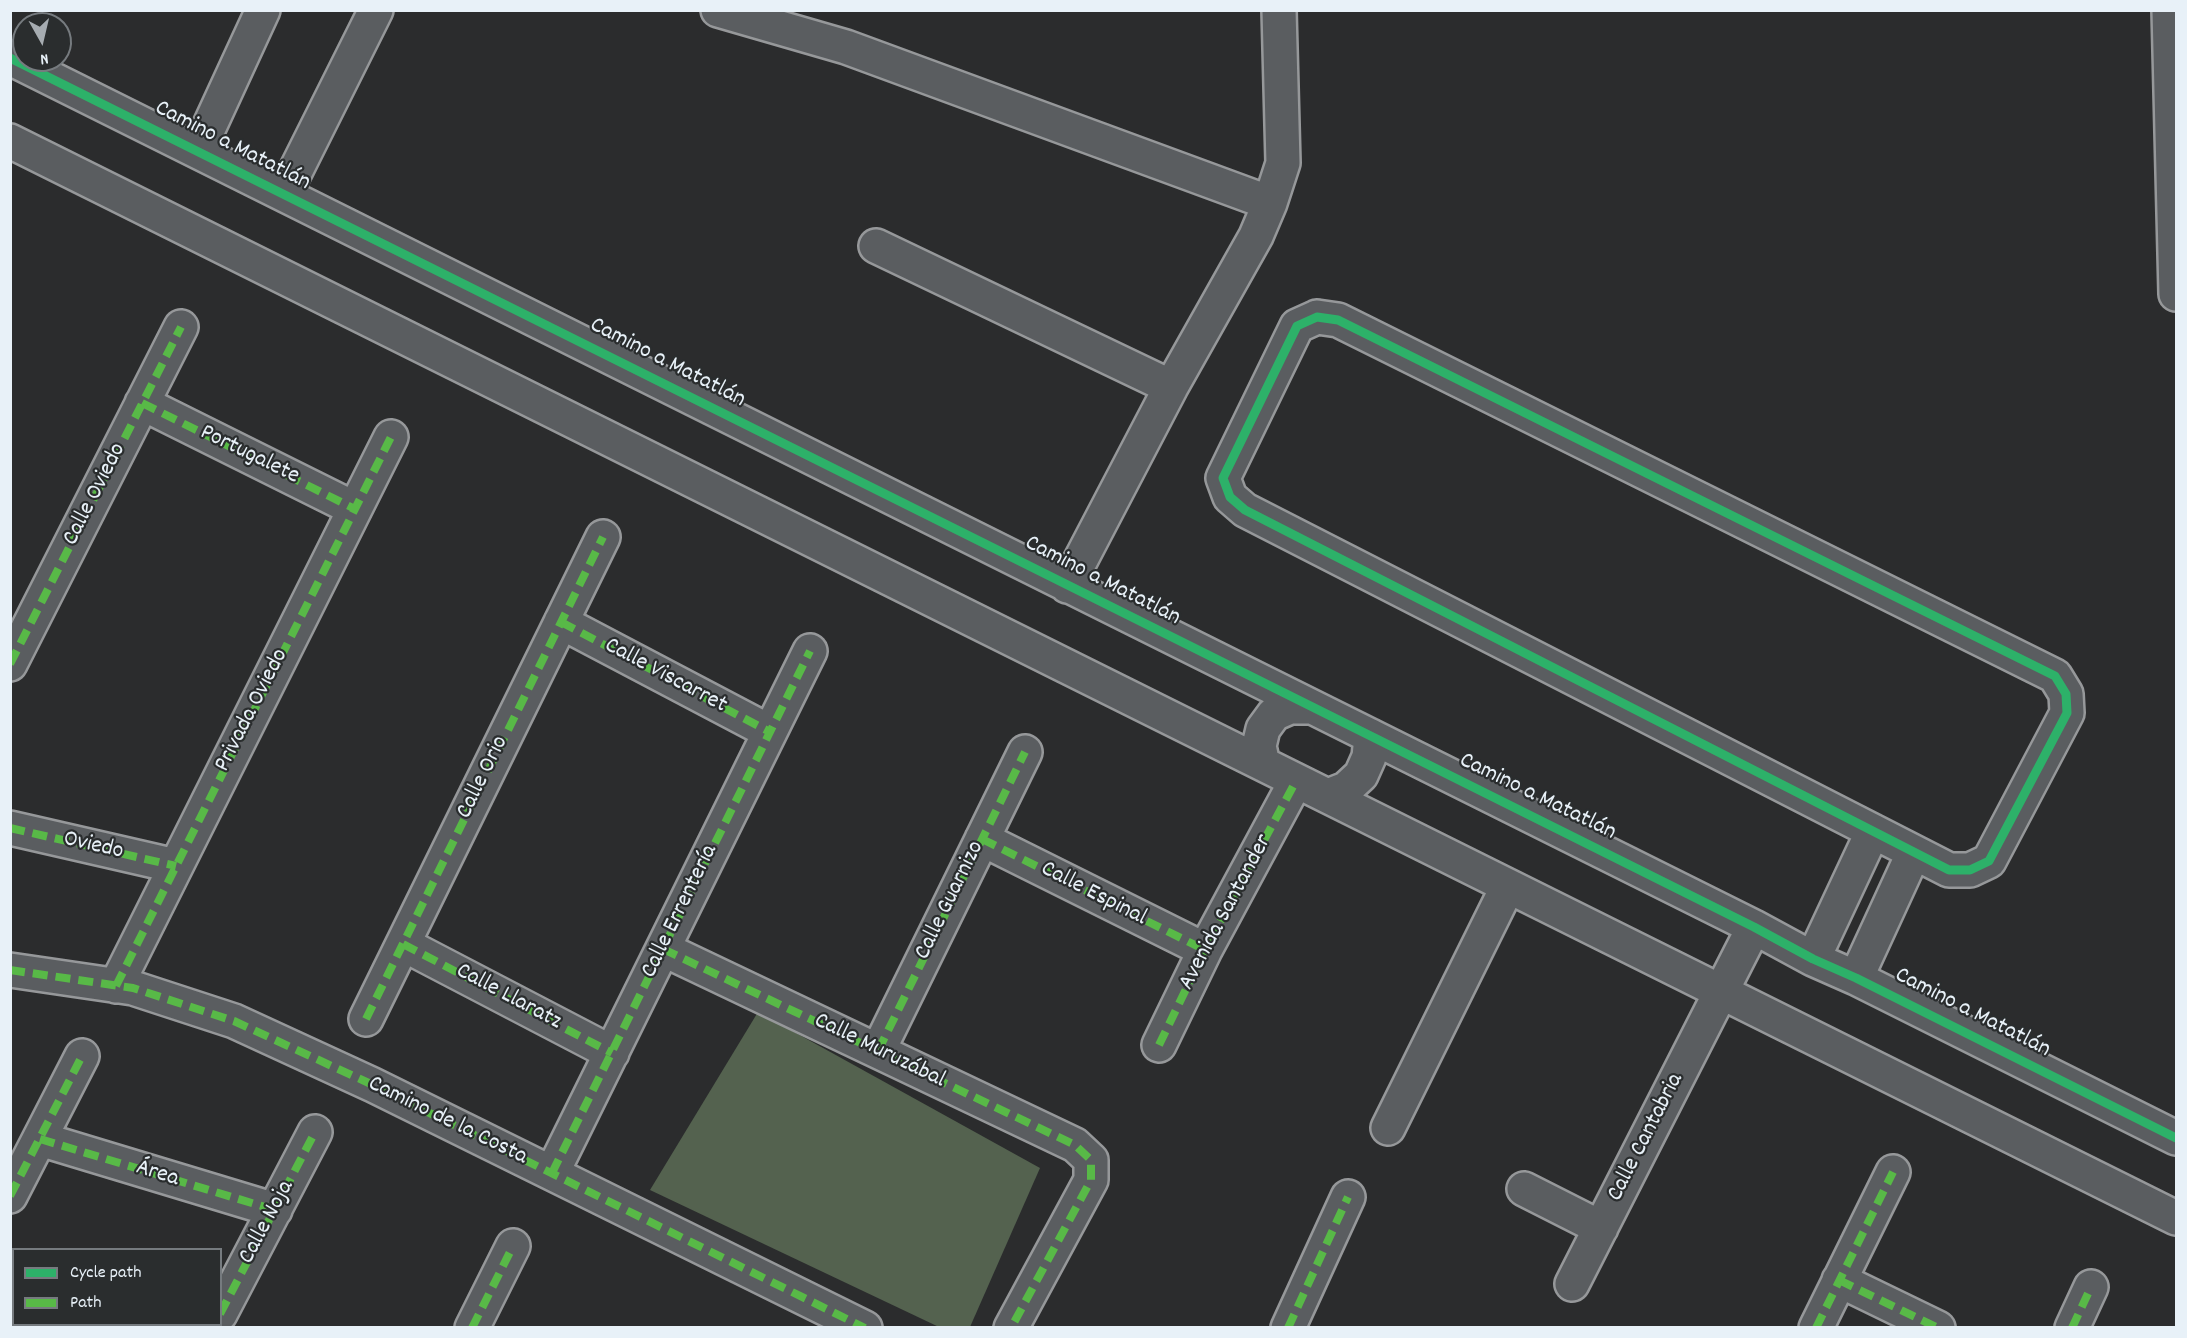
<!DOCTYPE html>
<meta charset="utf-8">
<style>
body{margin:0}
#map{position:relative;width:2187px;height:1338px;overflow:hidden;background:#2b2c2d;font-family:Dekko,sans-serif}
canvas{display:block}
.frame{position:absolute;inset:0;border:12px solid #e8f1f8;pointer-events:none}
.legend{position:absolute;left:12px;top:1248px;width:210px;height:78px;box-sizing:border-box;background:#2a2d2e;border:2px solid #767b7f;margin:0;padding:8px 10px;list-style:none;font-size:18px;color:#e8f1f8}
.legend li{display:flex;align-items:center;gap:12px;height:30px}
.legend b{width:30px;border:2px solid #767b7f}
.north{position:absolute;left:12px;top:12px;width:60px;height:60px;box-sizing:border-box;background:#2a2d2e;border:2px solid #767b7f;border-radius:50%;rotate:172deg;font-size:16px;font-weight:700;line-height:24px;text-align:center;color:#e8f1f8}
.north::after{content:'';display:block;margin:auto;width:21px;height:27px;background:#a6acb1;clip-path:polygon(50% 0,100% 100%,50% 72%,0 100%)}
</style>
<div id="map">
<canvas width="2187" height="1338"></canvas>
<div class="frame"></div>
<ul class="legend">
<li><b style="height:8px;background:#2db169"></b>Cycle path</li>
<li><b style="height:8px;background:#58b947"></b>Path</li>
</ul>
<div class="north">N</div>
</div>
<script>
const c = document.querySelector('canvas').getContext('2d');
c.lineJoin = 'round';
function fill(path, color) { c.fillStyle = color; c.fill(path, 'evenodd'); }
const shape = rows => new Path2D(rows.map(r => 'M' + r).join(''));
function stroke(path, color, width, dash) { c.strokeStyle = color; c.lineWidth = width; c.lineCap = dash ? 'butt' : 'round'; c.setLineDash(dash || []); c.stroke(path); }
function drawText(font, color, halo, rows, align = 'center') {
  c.font = font + ' Dekko,sans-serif'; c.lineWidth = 4.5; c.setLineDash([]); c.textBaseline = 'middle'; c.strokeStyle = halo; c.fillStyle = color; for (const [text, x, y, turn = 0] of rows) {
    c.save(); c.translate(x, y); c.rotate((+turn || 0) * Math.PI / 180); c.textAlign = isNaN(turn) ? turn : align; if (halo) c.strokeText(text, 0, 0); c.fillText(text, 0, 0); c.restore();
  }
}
fill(shape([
 [758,1012,1040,1168,970,1327,939,1327,650,1190]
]), '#54624f');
const minor = shape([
 [718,10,846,47,1270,203],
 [2169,10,2176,294],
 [10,58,1754,927,1813,959,1856,978,2176,1138],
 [10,141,2176,1218],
 [198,151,263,10],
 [284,194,376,10],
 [876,246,1171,387],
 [1317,317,1338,320,2055,676,2066,694,2067,713,1989,861,1970,870,1949,870,1245,510,1230,497,1223,478,1297,326,1317,317],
 [142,403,355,509],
 [1067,586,1171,387,1256,236,1270,203,1283,163,1279,10],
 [561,622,770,732],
 [10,664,181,327],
 [1263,764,1259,746,1263,729,1274,714,1290,707,1309,707],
 [1328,796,1346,789,1361,775,1369,757,1371,736],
 [10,828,176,866],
 [982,839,1205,950],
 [403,944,612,1053],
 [663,949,1075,1145,1091,1160,1091,1180,1011,1328],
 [1813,959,1873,831],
 [10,970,133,988,234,1021,373,1085,865,1328],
 [1856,978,1914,852],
 [116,986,391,437],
 [366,1019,603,537],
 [1159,1045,1205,950,1296,781],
 [878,1051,1025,752],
 [1388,1128,1508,886],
 [40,1139,275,1210],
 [552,1173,810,651],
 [1524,1189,1601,1228],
 [10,1196,82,1056],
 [1839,1280,1938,1328],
 [1572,1284,1754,927],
 [220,1314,315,1132],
 [472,1328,513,1246],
 [1288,1328,1348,1197],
 [1816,1328,1893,1172],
 [2072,1328,2091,1287]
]);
stroke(minor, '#96989a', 38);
stroke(minor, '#5a5d60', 33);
stroke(shape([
 [142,403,355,509],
 [561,622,770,732],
 [10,664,181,327],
 [10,828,176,866],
 [982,839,1205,950],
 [403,944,612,1053],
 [663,949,1075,1145,1091,1160,1091,1180,1011,1328],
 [10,970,133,988,234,1021,373,1085,865,1328],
 [116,986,391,437],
 [366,1019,603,537],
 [1159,1045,1205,950,1296,781],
 [878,1051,1025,752],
 [40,1139,275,1210],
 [552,1173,810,651],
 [10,1196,82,1056],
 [1839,1280,1938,1328],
 [220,1314,315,1132],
 [213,1328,215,1324],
 [472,1328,513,1246],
 [1288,1328,1348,1197],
 [1816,1328,1893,1172],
 [2072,1328,2091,1287]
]), '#58b947', 8, [15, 8]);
stroke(shape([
 [10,58,1754,927,1813,959,1856,978,2176,1138],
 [1317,317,1338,320,2055,676,2066,694,2067,713,1989,861,1970,870,1949,870,1245,510,1230,497,1223,478,1297,326,1317,317]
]), '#2db169', 9);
drawText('24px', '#e8f1f8', '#2a2d2e', [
 ["Camino a Matatlán",232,147,27],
 ["Camino a Matatlán",667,364,27],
 ["Portugalete",249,456,26],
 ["Calle Oviedo",96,495,-63],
 ["Camino a Matatlán",1102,582,27],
 ["Calle Viscarret",665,677,28],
 ["Privada Oviedo",253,711,-63],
 ["Calle Orio",484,778,-64],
 ["Camino a Matatlán",1537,798,26],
 ["Oviedo",93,847,13],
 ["Calle Espinal",1093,895,27],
 ["Calle Guarnizo",951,901,-64],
 ["Calle Errentería",681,912,-64],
 ["Avenida Santander",1227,913,-62],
 ["Calle Llaratz",508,998,28],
 ["Camino a Matatlán",1972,1014,27],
 ["Calle Muruzábal",879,1052,26],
 ["Camino de la Costa",447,1122,26],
 ["Calle Cantabria",1647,1138,-63],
 ["Área",157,1175,17],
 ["Calle Noja",268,1223,-62]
]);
</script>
